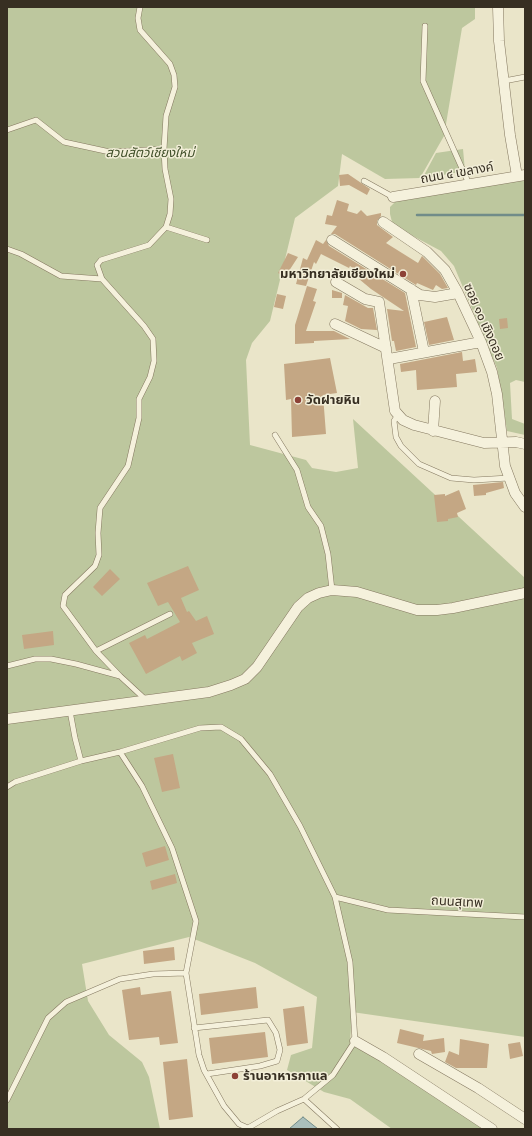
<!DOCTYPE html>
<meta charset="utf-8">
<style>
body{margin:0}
#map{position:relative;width:532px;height:1136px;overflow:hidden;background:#eae5c9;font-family:"Crimson Pro",serif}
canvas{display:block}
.frame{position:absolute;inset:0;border:8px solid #372f22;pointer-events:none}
</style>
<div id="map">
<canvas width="532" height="1136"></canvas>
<div class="frame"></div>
</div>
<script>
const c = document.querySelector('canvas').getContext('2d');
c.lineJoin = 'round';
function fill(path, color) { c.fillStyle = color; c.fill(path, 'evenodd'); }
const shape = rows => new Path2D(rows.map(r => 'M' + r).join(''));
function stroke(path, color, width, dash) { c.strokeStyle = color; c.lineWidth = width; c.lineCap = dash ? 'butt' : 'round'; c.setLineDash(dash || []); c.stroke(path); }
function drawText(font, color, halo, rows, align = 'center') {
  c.font = font + ' "Crimson Pro","Noto Sans Thai",serif'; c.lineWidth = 3; c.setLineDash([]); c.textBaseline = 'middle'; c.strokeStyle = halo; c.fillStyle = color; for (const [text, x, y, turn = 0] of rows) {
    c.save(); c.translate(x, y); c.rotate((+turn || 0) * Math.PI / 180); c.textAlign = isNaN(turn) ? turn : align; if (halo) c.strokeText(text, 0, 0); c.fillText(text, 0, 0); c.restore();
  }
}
fill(shape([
 [7,7,475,7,475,19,462,28,444,136,420,178,385,179,342,154,338,186,295,218,270,321,252,343,246,360,250,445,306,460,312,468,336,472,358,468,353,419,525,578,525,1037,352,1012,350,1043,435,1092,488,1129,392,1129,350,1099,324,1092,287,1070,291,1055,312,1048,317,997,255,963,189,937,82,964,88,1001,109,1035,142,1062,149,1077,160,1129,7,1129],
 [463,149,465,171,422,179,436,153],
 [525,178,525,382,516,380,510,383,512,419,525,424,525,435,507,431,497,368,454,266,441,251,398,228,392,222,390,214,390,207,395,202,405,199]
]), '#bdc79e');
const water = shape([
 [303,1117,318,1129,289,1129,303,1117]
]);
fill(water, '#aabfbb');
stroke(water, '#718c89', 1);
stroke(shape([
 [417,215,525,215]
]), '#718c89', 2.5);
fill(shape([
 [348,174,370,189,367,195,349,185,340,186,339,175],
 [337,200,349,204,347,211,357,214,361,210,367,216,381,213,381,216,377,221,377,225,393,237,386,243,418,263,422,256,440,274,448,288,442,289,436,285,433,290,417,283,416,285,335,234,331,234,337,226,325,224,327,215,332,216],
 [316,240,323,244,326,240,329,246,405,293,416,347,396,351,394,341,392,341,387,309,404,311,371,289,359,279,363,275,350,266,349,268,321,254,316,264,314,262,306,286,296,284,303,258,307,260],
 [288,253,298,257,285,277,278,273],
 [307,286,317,289,313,301,316,302,306,331,334,331,350,339,314,341,314,343,295,344,295,325],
 [332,290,342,293,342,298,332,298],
 [277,294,286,296,283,309,274,307],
 [345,295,368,308,373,308,377,330,361,329,345,321,348,306,343,305],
 [447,317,454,340,429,345,424,322],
 [507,318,508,328,500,329,499,319],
 [462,352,463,361,475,359,477,372,456,374,457,387,417,390,416,370,401,372,400,364],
 [330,358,337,393,323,395,326,434,292,437,291,399,286,400,284,364],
 [503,482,504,488,486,493,486,495,474,496,473,485],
 [459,490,466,509,457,513,458,517,448,519,448,521,437,522,434,495,445,494,445,496],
 [188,566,199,590,181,598,187,612,189,611,196,621,207,616,214,634,192,643,197,653,182,661,180,656,146,674,129,643,145,635,147,639,180,622,168,602,158,606,147,583],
 [110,569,120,579,102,596,93,587],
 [53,631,54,645,24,649,22,635],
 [173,754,180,788,162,792,154,758],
 [165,846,169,860,146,867,142,853],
 [175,874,177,883,152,890,150,881],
 [174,947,175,960,144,964,143,951],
 [140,987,141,995,171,991,178,1043,160,1045,159,1037,129,1040,122,990],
 [256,987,258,1008,201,1015,199,994],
 [304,1006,308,1043,287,1046,283,1009],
 [400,1029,424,1035,423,1041,444,1038,445,1052,432,1054,431,1051,397,1043],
 [265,1032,268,1057,212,1064,209,1038],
 [460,1039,489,1044,487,1068,456,1068,445,1062,449,1051,459,1055],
 [520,1042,523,1056,510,1059,508,1044],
 [187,1059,193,1117,169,1120,163,1062]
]), '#c4a784');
const service = shape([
 [425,26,423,81,469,184],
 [504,81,525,77],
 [7,130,36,120,64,142,110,152,164,149],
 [364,181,393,197],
 [166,227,207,240],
 [7,249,21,254,61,276,102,279],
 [398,415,394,421,396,437,401,446,419,464,451,478,474,480,509,478],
 [275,435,297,470,308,507,321,526,328,554,332,590],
 [96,651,170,614],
 [7,666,35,659,51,659,76,664,120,676,146,700],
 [120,676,96,651,63,606,65,595,95,566,99,555,98,533,100,508,128,466,139,418,139,399,150,377,154,361,153,339,144,326,102,279,97,265,101,260,149,245,166,227,170,214,171,199,165,169,164,149,166,116,175,87,174,75,170,64,140,30,138,18,140,7],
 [70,711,75,738,81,761],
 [120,752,142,786,172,848,196,921,186,973,199,1055,204,1070,224,1106,239,1124,248,1128,277,1111,304,1099,333,1075,355,1041,350,962,335,897,388,910,525,917],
 [7,787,15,782,81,761,120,752,200,728,221,727,241,739,270,774,300,826,335,897],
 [194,1028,268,1020,276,1033,280,1050,277,1061,260,1066,207,1074],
 [304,1099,337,1129],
 [7,1100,48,1018,66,1002,120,979,153,974,186,973]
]);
const minor = shape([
 [498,7,499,41,510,135,517,176],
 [393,197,525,175],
 [383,222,427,252,445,270,458,293,481,342,492,372,497,394,505,466,515,493,525,507],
 [332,240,420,295,435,297,458,293],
 [336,282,365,299,379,302,395,411,403,420,414,425,484,443,516,442,525,444],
 [411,289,424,352],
 [335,324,386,348],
 [389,359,481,342],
 [433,431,435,401],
 [7,719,209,692,231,685,245,679,257,667,298,607,308,598,319,593,332,590,357,592,417,610,437,610,453,608,525,593],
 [355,1041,383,1057,492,1129],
 [419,1054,478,1088,525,1119]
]);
stroke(service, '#847860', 6);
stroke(minor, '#847860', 11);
stroke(service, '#f5f1dc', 5);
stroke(minor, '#f5f1dc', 10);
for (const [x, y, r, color] of [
 [403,274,4,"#8d4237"],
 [298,400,4,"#8d4237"],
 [235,1076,4,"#8d4237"]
]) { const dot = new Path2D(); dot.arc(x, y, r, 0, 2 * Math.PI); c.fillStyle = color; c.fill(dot); stroke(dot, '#f2eed8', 1.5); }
drawText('italic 13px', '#42512b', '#f2eed8', [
 ["สวนสัตว์เชียงใหม่",150,153]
]);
drawText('13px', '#372f22', '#f2eed8', [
 ["ถนน ๔ เขลางค์",457,173,-10],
 ["ซอย ๑๐ เชิงดอย",484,322,66],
 ["ถนนสุเทพ",457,902,3]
]);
drawText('bold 13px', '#372f22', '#f2eed8', [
 ["มหาวิทยาลัยเชียงใหม่",395,274,"right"],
 ["วัดฝายหิน",306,400],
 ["ร้านอาหารกาแล",243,1076]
], 'left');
</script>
